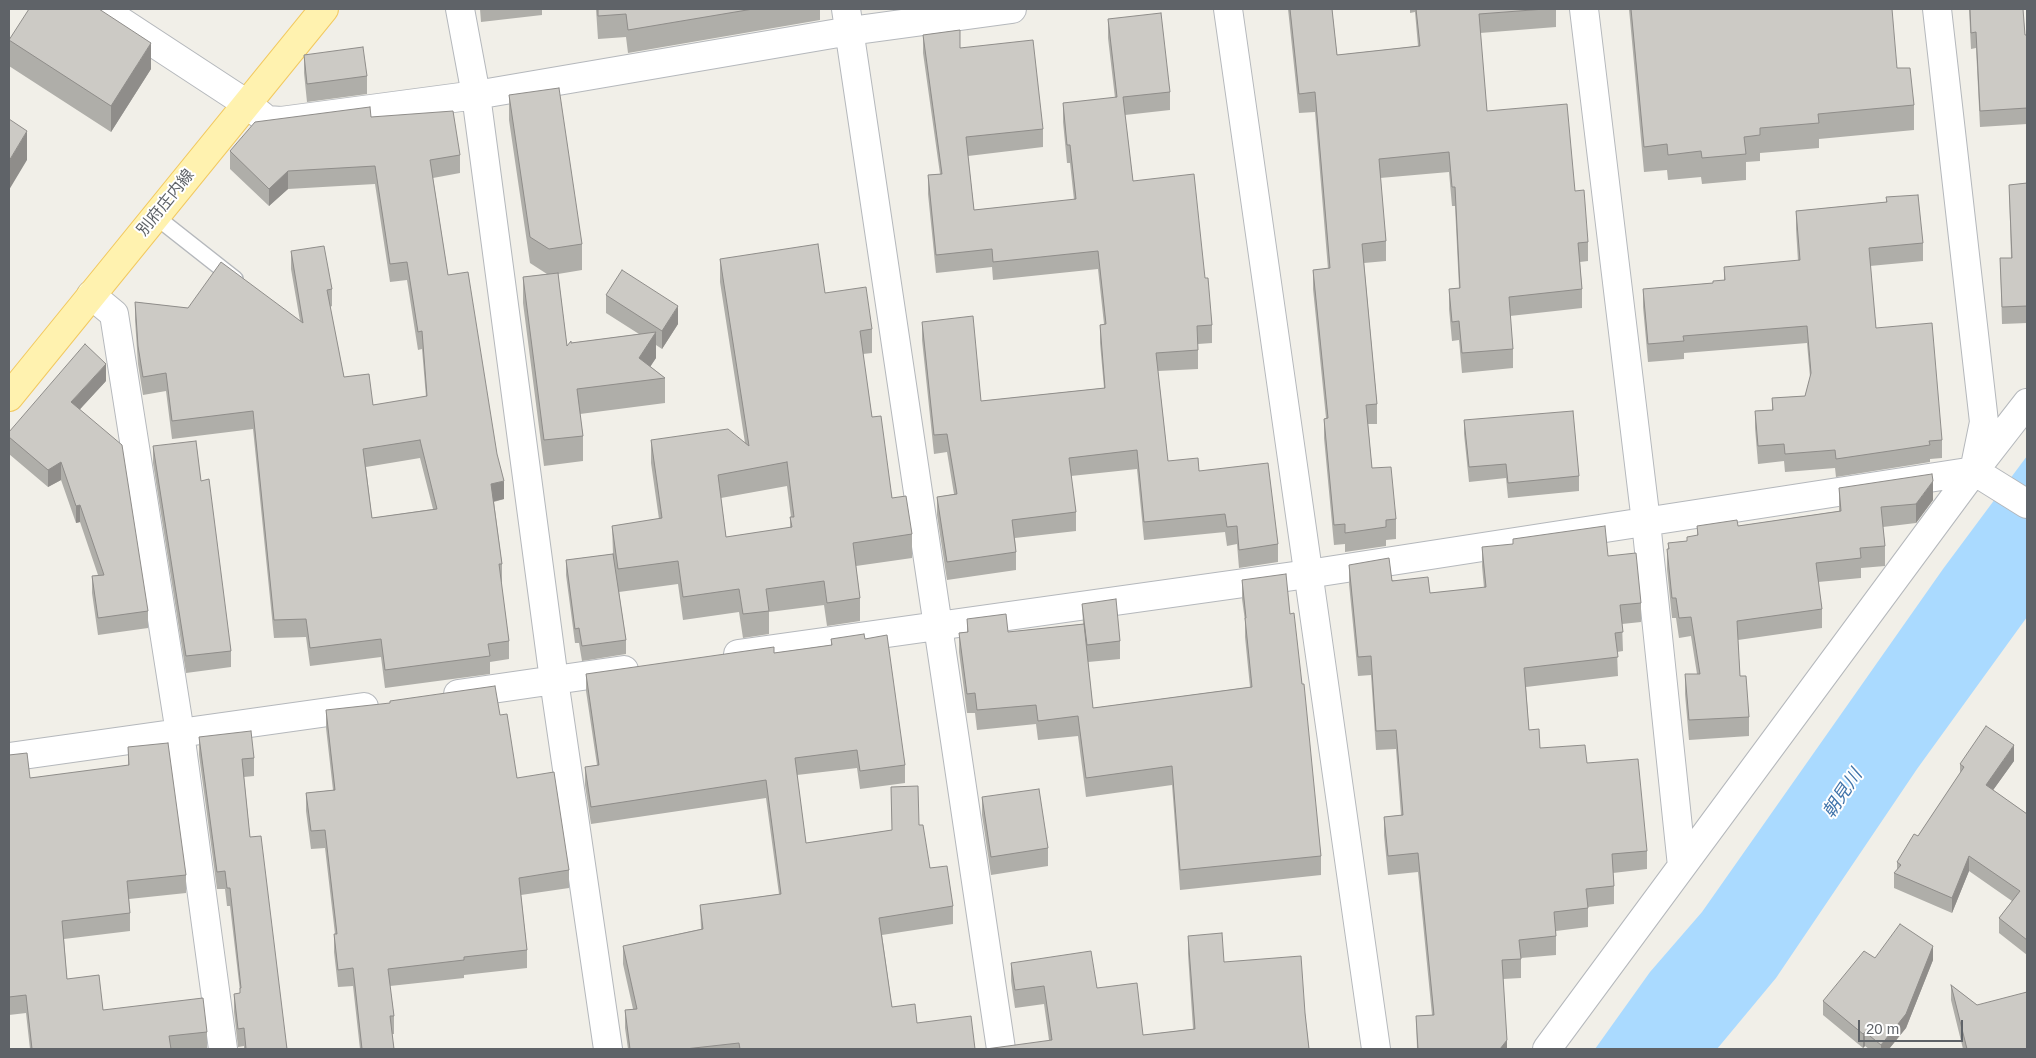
<!DOCTYPE html>
<meta charset="utf-8">
<style>
body{margin:0}
#map{position:relative;width:2036px;height:1058px;overflow:hidden;background:#f1efe8;font-family:Helvetica,sans-serif}
canvas{display:block}
.frame{position:absolute;inset:0;border:10px solid #5f6368;pointer-events:none}
.scale{position:absolute;left:1858px;top:1020px;width:105px;height:22px;box-sizing:border-box;border:2px solid #5f6368;border-top:0;padding-left:6px;font-size:15px;line-height:18px;white-space:nowrap;color:#5f6368;-webkit-text-stroke:4px #fff;paint-order:stroke}
</style>
<div id="map">
<canvas width="2036" height="1058"></canvas>
<div class="frame"></div>
<div class="scale">20 m</div>
</div>
<script>
const c = document.querySelector('canvas').getContext('2d');
c.lineJoin = 'round';
function fill(path, color) { c.fillStyle = color; c.fill(path, 'evenodd'); }
const shape = rows => new Path2D(rows.map(r => 'M' + r).join(''));
function stroke(path, color, width, dash) { c.strokeStyle = color; c.lineWidth = width; c.lineCap = dash ? 'butt' : 'round'; c.setLineDash(dash || []); c.stroke(path); }
function drawText(font, color, halo, rows, align = 'center') {
  c.font = font + ' Helvetica,"Noto Sans JP",sans-serif'; c.lineWidth = 4; c.setLineDash([]); c.textBaseline = 'middle'; c.strokeStyle = halo; c.fillStyle = color; for (const [text, x, y, turn = 0] of rows) {
    c.save(); c.translate(x, y); c.rotate((+turn || 0) * Math.PI / 180); c.textAlign = isNaN(turn) ? turn : align; if (halo) c.strokeText(text, 0, 0); c.fillText(text, 0, 0); c.restore();
  }
}
fill(shape([
 [2027,456,2027,617,1917,769,1776,978,1717,1049,1595,1049,1650,972,1702,912,1943,569]
]), '#aadaff');
const service = shape([
 [155,216,235,279]
]);
const minor = shape([
 [460,9,476,95,554,680,608,1049],
 [846,9,1001,1049],
 [1584,9,1646,522,1682,866],
 [247,104,267,120,281,121,476,95,850,31,1012,9],
 [91,295,114,314,180,733,223,1049],
 [1978,466,2027,403],
 [738,654,1308,574,1974,471,2027,504],
 [458,694,624,670],
 [9,757,364,707],
 [1547,1049,1974,471,1984,422,1937,9]
]);
const tertiary = shape([
 [102,9,247,104],
 [1228,9,1376,1049]
]);
const primary = shape([
 [9,397,324,9]
]);
stroke(service, '#b5b8bc', 18);
stroke(minor, '#b5b8bc', 30);
stroke(tertiary, '#b5b8bc', 30);
stroke(primary, '#f2c960', 30);
stroke(service, '#fff', 15);
stroke(minor, '#fff', 28);
stroke(tertiary, '#fff', 28);
stroke(primary, '#fff2af', 28);
fill(shape([
 [480,9,542,9,542,15,481,22],
 [596,9,820,9,820,20,628,53,626,37,598,39],
 [1288,9,1332,9,1337,55,1418,46,1415,12,1410,13,1410,9,1556,9,1556,27,1480,33,1487,111,1575,191,1588,242,1588,261,1580,262,1582,289,1582,308,1510,316,1513,349,1513,368,1462,373,1459,340,1452,341,1449,309,1449,289,1459,288,1455,206,1452,206,1449,172,1380,178,1386,241,1386,261,1364,263,1377,404,1377,424,1368,424,1372,468,1396,519,1396,539,1386,540,1386,546,1345,552,1345,544,1334,545,1324,438,1324,419,1326,418,1313,289,1313,270,1328,269,1315,112,1299,113],
 [1629,9,1679,9,1897,68,1914,105,1914,130,1819,139,1819,148,1760,153,1760,161,1746,162,1746,180,1702,184,1701,177,1668,180,1667,170,1644,172],
 [1969,9,2023,9,2025,35,2027,35,2027,124,1980,127,1976,48,1971,49],
 [1108,19,1170,92,1170,110,1125,115,1133,181,1205,278,1212,325,1212,343,1198,344,1198,369,1158,371,1168,461,1199,471,1278,544,1278,562,1239,568,1237,544,1227,546,1225,532,1144,540,1137,469,1071,476,1076,512,1076,531,1015,538,1016,552,1016,570,947,580,937,515,937,497,954,494,947,452,934,454,922,340,922,322,981,401,1104,388,1100,343,1100,325,1104,324,1098,269,993,280,992,267,936,273,928,194,928,175,940,174,923,53,923,35,960,48,1043,129,1043,147,968,156,974,210,1074,200,1070,163,1067,163,1063,122,1063,103,1115,98,1108,38],
 [9,40,151,69,111,132,9,66],
 [304,55,367,76,367,94,307,102,304,73],
 [509,95,582,244,582,270,558,274,567,346,571,343,639,334,606,313,606,295,678,324,662,349,656,345,656,358,650,366,665,378,665,403,580,414,583,436,583,461,544,466,523,303,523,277,547,274,530,263,509,120],
 [371,117,460,155,460,173,433,178,448,275,504,499,494,502,502,564,502,582,501,582,509,641,509,659,490,662,490,674,385,688,381,657,310,666,306,637,274,638,253,429,172,439,166,391,143,395,138,364,135,320,135,302,300,321,291,269,291,251,332,289,332,306,330,307,344,377,373,405,426,397,422,349,418,350,407,280,390,282,375,184,288,189,269,206,230,169,230,151],
 [420,458,433,509,372,518,366,467],
 [2027,183,2027,323,2002,324,2000,258,2011,258,2009,185],
 [1886,197,1923,243,1923,261,1870,266,1876,328,1942,440,1942,458,1930,459,1930,462,1836,477,1835,468,1785,472,1784,461,1758,464,1755,428,1755,411,1772,410,1772,398,1805,396,1810,377,1807,343,1684,353,1684,359,1648,362,1643,307,1643,289,1713,283,1724,280,1724,267,1798,261,1796,229,1796,211,1886,202],
 [720,259,825,293,872,329,872,353,863,354,872,417,892,498,912,534,912,558,856,566,860,598,860,621,827,626,824,605,769,612,769,634,743,638,739,612,683,620,678,584,619,592,626,640,626,654,582,661,579,643,575,643,566,575,566,560,613,554,612,526,659,519,651,463,651,440,745,443,720,282],
 [787,486,791,517,790,517,790,528,726,537,721,498],
 [106,381,80,409,148,611,148,628,98,635,92,593,92,576,98,575,80,522,76,523,61,480,48,487,9,454,9,432],
 [1464,420,1579,476,1579,491,1508,498,1506,478,1469,482,1464,434],
 [153,446,201,481,231,651,231,667,186,673,153,463],
 [1839,488,1933,500,1916,523,1883,527,1885,546,1885,566,1861,568,1861,578,1818,582,1822,609,1822,628,1738,640,1740,676,1749,717,1749,736,1689,740,1685,694,1685,674,1697,674,1691,636,1679,638,1676,618,1672,618,1667,569,1667,549,1668,549,1668,543,1687,541,1687,537,1697,536,1697,526,1738,526,1839,511],
 [1482,547,1608,556,1641,603,1641,622,1622,624,1623,651,1617,652,1618,676,1526,687,1529,730,1540,748,1587,763,1647,851,1647,869,1613,873,1614,886,1614,904,1588,907,1588,927,1556,931,1556,955,1521,958,1521,978,1503,979,1507,1049,1417,1049,1416,1016,1432,1015,1418,872,1388,875,1384,835,1384,817,1401,815,1396,749,1376,750,1371,675,1358,676,1349,584,1349,565,1430,593,1484,588,1482,566],
 [1242,580,1290,614,1302,684,1321,856,1321,875,1180,890,1172,785,1086,797,1078,736,1038,740,1036,724,977,730,975,713,967,713,959,652,959,633,967,632,967,619,1008,632,1083,624,1082,604,1120,641,1120,659,1088,662,1093,708,1250,687,1245,637,1245,621,1242,599],
 [831,639,865,639,905,765,905,783,860,789,857,768,797,775,806,843,892,830,891,787,919,825,930,868,953,906,953,924,882,935,892,1007,917,1023,975,1049,628,1049,625,1028,625,1010,633,1009,623,964,623,946,701,929,700,905,779,894,766,798,591,824,585,785,585,767,597,765,586,691,586,674,774,653,831,645],
 [326,710,500,715,517,778,569,870,569,888,521,895,527,950,527,968,464,975,464,978,390,986,394,1016,394,1034,392,1034,394,1049,360,1049,353,986,338,987,334,952,334,934,335,934,325,848,311,849,306,811,306,793,333,790,326,728],
 [199,737,254,758,254,776,244,777,250,837,287,1049,244,1049,244,1046,238,1047,234,1012,234,994,240,994,240,991,230,906,227,906,225,889,217,889,199,755],
 [128,747,186,875,186,893,129,899,130,913,130,931,64,939,67,979,103,1010,207,1032,207,1049,30,1049,26,1013,9,1015,9,755,30,778,128,766],
 [2014,761,1993,790,2027,814,2027,955,1999,933,1999,918,2012,901,1969,871,1952,913,1894,888,1894,873,1897,870,1897,862,1918,836,1960,774,1960,764],
 [982,797,1048,848,1048,866,991,875,982,815],
 [1188,936,1224,962,1305,1013,1309,1049,1049,1040,1044,1004,1015,1008,1011,981,1011,963,1097,988,1143,1035,1193,1029,1188,954],
 [1875,958,1933,960,1906,1028,1889,1049,1869,1049,1865,1046,1863,1048,1823,1015,1823,1001],
 [1951,985,1977,1005,2027,1049,1963,1049,1951,1000]
]), '#afaea9');
fill(shape([
 [151,43,151,69,111,132,111,106],
 [27,131,27,160,9,190,9,161],
 [288,171,288,189,269,206,269,189],
 [678,306,678,324,662,349,662,331],
 [656,332,656,358,641,381,639,358],
 [106,364,106,381,71,419,71,402],
 [61,462,61,480,48,487,48,470],
 [504,481,504,499,491,502,491,484],
 [1933,481,1933,500,1916,523,1916,504],
 [80,505,80,522,76,523,76,506],
 [2014,745,2014,761,1986,800,1986,785],
 [1969,856,1969,871,1952,913,1952,898],
 [1933,946,1933,960,1906,1028,1889,1049,1881,1049,1881,1045],
 [1865,1032,1865,1046,1863,1048,1863,1034],
 [1507,1040,1507,1049,1500,1049]
]), '#8f8d8a');
const building = shape([
 [29,9,99,9,151,43,111,106,9,40,29,9],
 [598,9,753,9,628,30,626,14,598,16,598,9],
 [1290,9,1332,9,1337,55,1420,46,1416,9,1545,9,1479,14,1487,111,1567,104,1575,191,1584,190,1588,242,1578,243,1582,289,1509,297,1513,349,1462,353,1459,321,1452,322,1449,289,1460,288,1455,187,1452,187,1449,152,1379,159,1386,241,1362,244,1377,404,1366,405,1372,468,1391,467,1396,519,1386,520,1386,527,1345,533,1345,524,1334,525,1324,419,1328,418,1313,270,1330,268,1315,92,1299,94,1290,9],
 [1631,9,1892,9,1897,68,1910,68,1914,105,1818,114,1819,123,1760,128,1760,135,1744,137,1746,154,1702,158,1701,151,1668,155,1667,144,1644,147,1631,9],
 [1970,9,2023,9,2025,35,2027,35,2027,108,1980,111,1976,32,1971,33,1970,9],
 [1161,13,1170,92,1123,97,1133,181,1194,174,1205,278,1208,278,1212,325,1197,326,1198,350,1156,353,1168,461,1198,458,1199,471,1268,463,1278,544,1239,550,1237,526,1227,527,1225,514,1144,522,1137,450,1069,458,1076,512,1012,520,1016,552,947,562,937,497,957,494,947,434,934,435,922,322,973,316,981,401,1105,388,1100,325,1106,324,1098,251,993,262,992,249,936,255,928,175,942,174,923,35,960,30,960,48,1033,40,1043,129,966,137,974,210,1076,199,1070,145,1067,145,1063,103,1117,97,1108,19,1161,13],
 [363,47,367,76,307,84,304,55,363,47],
 [559,88,582,244,549,249,530,237,509,95,559,88],
 [370,107,371,117,453,111,460,155,430,160,448,275,468,272,497,454,504,481,491,484,502,564,499,564,509,641,488,644,490,656,385,670,381,639,310,648,306,619,274,620,253,411,172,421,166,373,143,377,138,346,135,302,188,308,221,262,303,323,291,251,324,246,332,289,327,290,344,377,369,374,373,405,427,396,422,331,418,332,407,262,390,264,375,166,288,171,269,189,230,151,255,122,370,107],
 [420,440,437,509,372,518,363,449,420,440],
 [9,119,27,131,9,161,9,119],
 [2027,183,2027,306,2002,307,2000,258,2012,258,2009,185,2027,183],
 [1918,195,1923,243,1869,248,1876,328,1932,323,1942,440,1929,441,1930,445,1836,459,1835,450,1785,454,1784,444,1758,446,1755,411,1773,410,1772,398,1805,396,1811,373,1807,326,1683,336,1684,341,1648,344,1643,289,1713,283,1713,281,1725,280,1724,267,1800,260,1796,211,1887,202,1886,197,1918,195],
 [818,244,825,293,866,287,872,329,860,331,872,417,881,416,892,498,906,496,912,534,853,543,860,598,827,603,824,581,766,589,769,611,743,614,739,589,683,597,678,561,618,569,612,526,662,518,651,440,728,429,749,446,720,259,818,244],
 [787,462,794,517,790,517,792,527,726,537,718,475,787,462],
 [622,270,678,306,662,331,606,295,622,270],
 [558,273,567,346,571,341,571,343,656,332,639,358,665,378,577,389,583,436,544,440,523,277,558,273],
 [85,344,106,364,71,402,122,445,148,611,98,618,92,576,104,575,80,505,76,506,61,462,48,470,9,437,9,432,85,344],
 [1573,411,1579,476,1508,483,1506,464,1469,467,1464,420,1573,411],
 [196,441,201,481,209,479,231,651,186,656,153,446,196,441],
 [1932,474,1933,481,1916,504,1881,507,1885,546,1860,548,1861,558,1816,563,1822,609,1737,621,1740,676,1746,676,1749,717,1689,720,1685,674,1700,674,1691,617,1679,618,1676,598,1672,598,1667,549,1669,549,1668,543,1687,541,1687,537,1698,535,1697,526,1737,520,1738,526,1841,511,1839,488,1932,474],
 [1605,526,1608,556,1636,553,1641,603,1620,605,1623,632,1615,633,1618,657,1524,668,1529,730,1539,729,1540,748,1585,745,1587,763,1638,759,1647,851,1612,854,1614,886,1586,889,1588,908,1554,912,1556,936,1519,940,1521,959,1502,960,1507,1040,1500,1049,1418,1049,1416,1016,1434,1015,1418,853,1388,856,1384,817,1403,815,1396,730,1376,731,1371,656,1358,657,1349,565,1389,558,1392,581,1428,577,1430,593,1486,587,1482,547,1513,544,1513,539,1605,526],
 [613,554,626,640,582,646,579,628,575,629,566,560,613,554],
 [1286,574,1290,614,1294,613,1302,684,1304,684,1321,856,1180,870,1172,766,1086,778,1078,716,1038,721,1036,705,977,710,975,693,967,694,959,633,968,632,967,619,1006,614,1008,632,1084,624,1093,708,1252,687,1245,618,1246,618,1242,580,1286,574],
 [1116,599,1120,641,1087,645,1082,604,1116,599],
 [864,634,865,639,887,635,905,765,860,771,857,750,795,758,806,843,892,830,891,787,918,786,919,825,923,825,930,868,947,866,953,906,879,918,892,1007,915,1004,917,1023,971,1016,975,1049,740,1049,739,1043,685,1049,630,1049,625,1010,637,1009,623,946,703,929,700,905,781,894,766,780,591,807,585,767,599,765,586,674,774,647,774,653,832,645,831,639,864,634],
 [495,686,500,715,507,714,517,778,554,772,569,870,519,878,527,950,464,957,464,960,388,969,394,1016,390,1016,394,1049,362,1049,353,968,338,970,334,934,337,934,325,830,311,831,306,793,335,790,326,710,390,703,390,701,495,686],
 [1986,726,2014,745,1986,785,2027,814,2027,940,1999,918,2020,891,1969,856,1952,898,1894,873,1901,865,1897,862,1914,834,1918,836,1964,767,1960,764,1986,726],
 [251,731,254,758,242,759,250,837,261,836,287,1049,246,1049,244,1028,238,1029,234,994,240,993,240,988,241,988,230,888,227,888,225,871,217,872,199,737,251,731],
 [168,743,186,875,127,881,130,913,62,921,67,979,99,975,103,1010,203,998,207,1032,169,1036,171,1049,32,1049,26,995,9,997,9,755,27,753,30,778,129,765,128,747,168,743],
 [1039,789,1048,848,991,857,982,797,1039,789],
 [1900,924,1933,946,1906,1014,1881,1045,1865,1032,1863,1034,1823,1001,1864,951,1875,958,1900,924],
 [1222,933,1224,962,1301,956,1305,1013,1309,1049,986,1049,1052,1040,1044,986,1015,990,1011,963,1091,951,1097,988,1137,983,1143,1035,1195,1029,1188,936,1222,933],
 [1951,985,1977,1005,2027,992,2027,1049,1967,1049,1951,985]
]);
fill(building, '#cccac5');
stroke(building, '#8f8d8a', 1);
drawText('16px', '#5f6368', '#fff', [
 ["別府庄内線",166,203,-51]
]);
drawText('italic 18px', '#4174aa', '#fff', [
 ["朝見川",1843,794,-56]
]);
</script>
